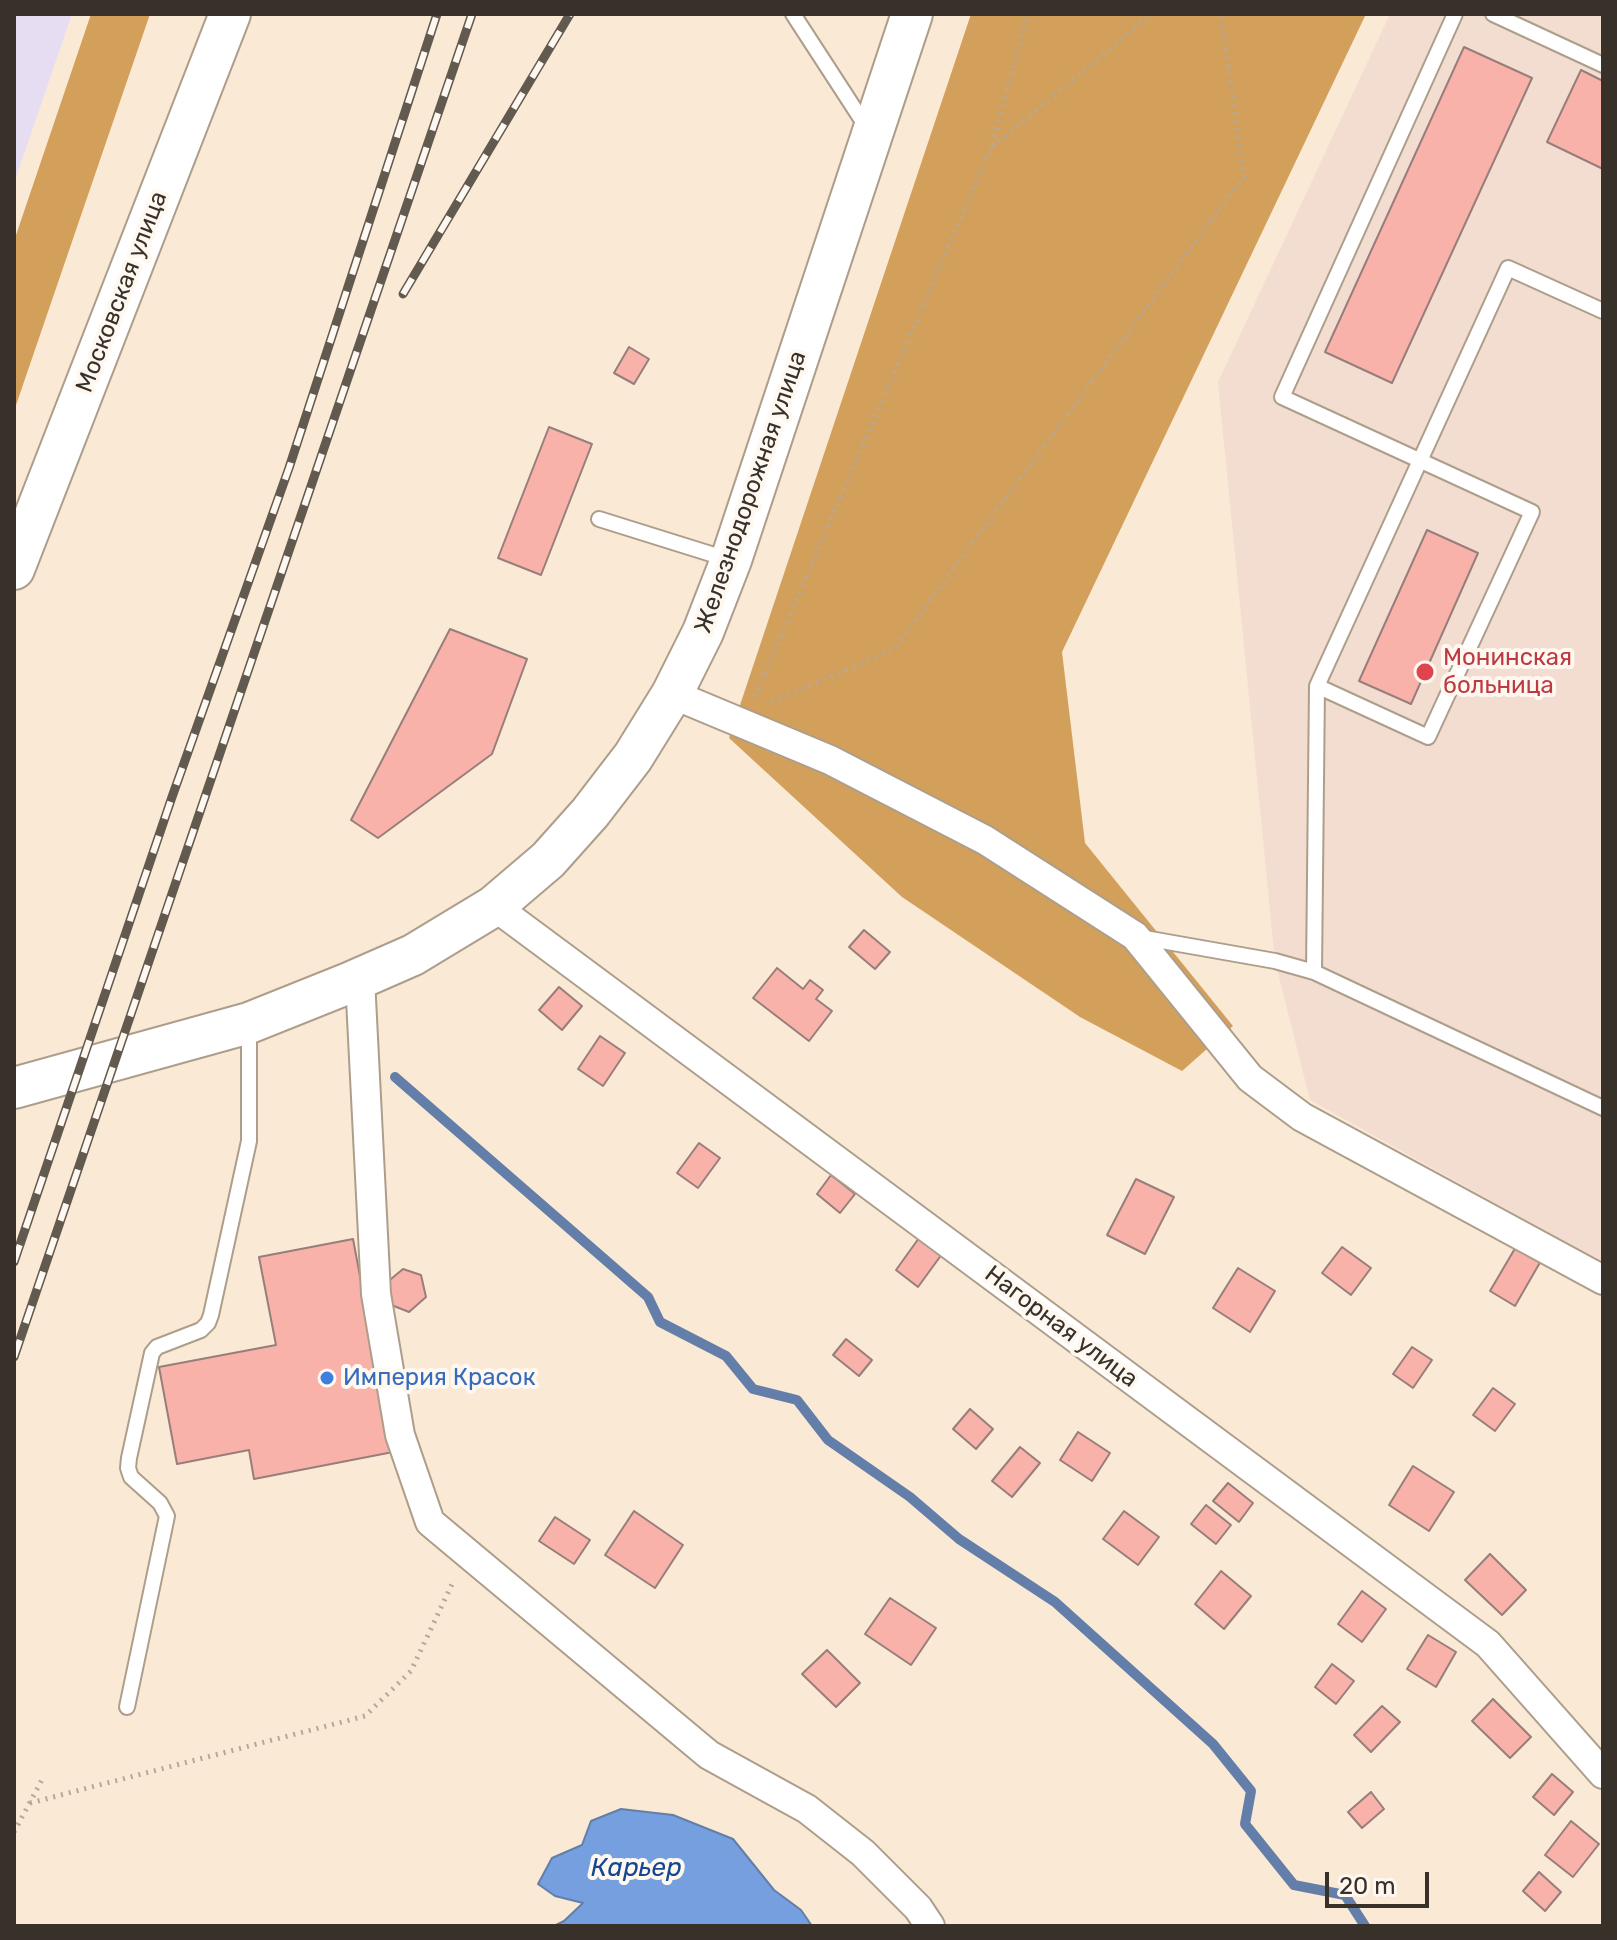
<!DOCTYPE html>
<meta charset="utf-8">
<style>
body{margin:0}
#map{position:relative;width:1617px;height:1940px;overflow:hidden;background:#fae9d5;font-family:Rubik,sans-serif}
canvas{display:block}
.frame{position:absolute;inset:0;border:16px solid #373129;pointer-events:none}
.scale{position:absolute;left:1325px;top:1872px;width:104px;height:36px;box-sizing:border-box;border:4px solid #373129;border-top:0;padding-left:10px;font-size:24px;line-height:28px;white-space:nowrap;color:#373129;-webkit-text-stroke:6px #fff8f0;paint-order:stroke}
</style>
<div id="map">
<canvas width="1617" height="1940"></canvas>
<div class="frame"></div>
<div class="scale">20 m</div>
</div>
<script>
const c = document.querySelector('canvas').getContext('2d');
c.lineJoin = 'round';
function fill(path, color) { c.fillStyle = color; c.fill(path, 'evenodd'); }
const shape = rows => new Path2D(rows.map(r => 'M' + r).join(''));
function stroke(path, color, width, dash) { c.strokeStyle = color; c.lineWidth = width; c.lineCap = dash ? 'butt' : 'round'; c.setLineDash(dash || []); c.stroke(path); }
function drawText(font, color, halo, rows, align = 'center') {
  c.font = font + ' Rubik,sans-serif'; c.lineWidth = 8; c.setLineDash([]); c.textBaseline = 'middle'; c.strokeStyle = halo; c.fillStyle = color; for (const [text, x, y, turn = 0] of rows) {
    c.save(); c.translate(x, y); c.rotate((+turn || 0) * Math.PI / 180); c.textAlign = isNaN(turn) ? turn : align; if (halo) c.strokeText(text, 0, 0); c.fillText(text, 0, 0); c.restore();
  }
}
fill(shape([
 [14,14,72,14,14,183]
]), '#e7ddf2');
fill(shape([
 [1390,14,1603,14,1603,1263,1310,1100,1275,961,1218,382]
]), '#f3ddd0');
fill(shape([
 [91,14,150,14,14,411,14,241],
 [971,14,1366,14,1062,652,1085,843,1233,1026,1182,1071,1080,1017,902,897,729,738]
]), '#d3a05b');
const water = shape([
 [621,1809,673,1815,733,1839,774,1890,801,1910,812,1926,554,1926,564,1921,583,1903,555,1896,538,1884,552,1858,582,1845,591,1821,621,1809]
]);
fill(water, '#769fdf');
stroke(water, '#637ea8', 2);
stroke(shape([
 [395,1077,648,1297,660,1322,726,1356,753,1389,797,1400,828,1440,910,1497,959,1539,1055,1602,1213,1744,1251,1791,1245,1824,1294,1885,1345,1895,1365,1926]
]), '#637ea8', 10);
const building = shape([
 [1464,47,1532,78,1392,383,1325,352,1464,47],
 [1581,70,1603,81,1603,169,1547,142,1581,70],
 [629,347,649,359,634,384,614,373,629,347],
 [549,427,592,444,541,575,498,558,549,427],
 [1427,530,1478,553,1411,704,1359,681,1427,530],
 [450,629,527,659,492,754,378,838,351,820,450,629],
 [864,930,890,952,875,969,849,947,864,930],
 [777,968,803,989,810,980,823,990,816,999,832,1011,809,1041,753,998,777,968],
 [559,987,582,1006,562,1030,539,1010,559,987],
 [600,1036,625,1053,603,1086,578,1069,600,1036],
 [699,1143,720,1158,698,1188,677,1173,699,1143],
 [831,1175,855,1194,840,1213,817,1194,831,1175],
 [1136,1179,1174,1197,1145,1254,1107,1235,1136,1179],
 [919,1238,942,1254,918,1287,896,1270,919,1238],
 [353,1239,393,1452,254,1479,249,1450,177,1464,159,1367,276,1345,259,1257,353,1239],
 [1517,1245,1542,1259,1515,1306,1490,1291,1517,1245],
 [1342,1247,1371,1268,1351,1295,1322,1273,1342,1247],
 [1238,1268,1275,1291,1250,1332,1213,1308,1238,1268],
 [403,1269,421,1275,426,1297,409,1312,389,1304,385,1284,403,1269],
 [846,1339,872,1360,859,1376,833,1355,846,1339],
 [1412,1347,1432,1360,1413,1388,1393,1374,1412,1347],
 [1493,1388,1515,1404,1495,1431,1473,1415,1493,1388],
 [970,1409,993,1429,976,1449,953,1429,970,1409],
 [1078,1432,1110,1453,1092,1481,1060,1460,1078,1432],
 [1020,1447,1040,1463,1012,1497,992,1481,1020,1447],
 [1413,1466,1454,1492,1429,1531,1389,1505,1413,1466],
 [1228,1483,1253,1503,1239,1522,1213,1501,1228,1483],
 [1206,1505,1231,1525,1216,1544,1191,1524,1206,1505],
 [634,1511,683,1545,655,1588,605,1555,634,1511],
 [1124,1511,1159,1537,1138,1565,1103,1539,1124,1511],
 [555,1517,590,1540,574,1564,539,1541,555,1517],
 [1490,1554,1526,1590,1502,1615,1465,1580,1490,1554],
 [1221,1571,1251,1596,1224,1629,1195,1604,1221,1571],
 [1362,1591,1386,1609,1362,1642,1338,1624,1362,1591],
 [890,1598,936,1628,911,1665,865,1634,890,1598],
 [1428,1635,1456,1652,1436,1687,1407,1669,1428,1635],
 [827,1650,860,1683,836,1707,802,1674,827,1650],
 [1332,1664,1354,1681,1336,1704,1315,1687,1332,1664],
 [1493,1699,1531,1737,1510,1758,1472,1721,1493,1699],
 [1382,1706,1400,1722,1371,1752,1354,1735,1382,1706],
 [1552,1774,1573,1792,1554,1815,1533,1797,1552,1774],
 [1371,1792,1384,1809,1362,1828,1348,1812,1371,1792],
 [1571,1821,1599,1844,1573,1877,1545,1855,1571,1821],
 [1539,1872,1561,1892,1545,1911,1523,1891,1539,1872]
]);
fill(building, '#f9b2a9');
stroke(building, '#987e7b', 2);
const lane = shape([
 [793,14,867,128],
 [1493,14,1603,65],
 [1603,311,1508,268,1317,686,1314,972,1603,1108],
 [599,519,727,559],
 [1317,686,1428,737,1532,512,1282,397,1455,14],
 [1139,937,1275,961,1314,972],
 [127,1707,167,1516,160,1503,131,1477,128,1468,129,1458,152,1353,157,1347,201,1330,208,1323,211,1315,249,1141,249,1027]
]);
const street = shape([
 [672,694,830,760,985,840,1135,936,1250,1078,1302,1117,1603,1280],
 [494,906,1488,1644,1603,1774],
 [360,979,376,1294,400,1435,430,1522,709,1755,807,1809,863,1853,918,1908,930,1926]
]);
const secondary = shape([
 [14,569,230,14],
 [14,1088,249,1023,349,983,413,955,494,906,548,860,590,813,633,757,672,694,703,632,731,560,912,14]
]);
stroke(lane, '#ad9e8b', 18);
stroke(street, '#ad9e8b', 32);
stroke(secondary, '#ad9e8b', 44);
stroke(shape([
 [992,147,1152,14],
 [755,696,991,148,1028,14],
 [772,702,894,649,1244,176,1221,14],
 [30,1803,365,1716,411,1671,454,1580],
 [14,1832,43,1778]
]), '#b5a899', 5, [2, 6]);
stroke(lane, '#fff', 14);
stroke(street, '#fff', 28);
stroke(secondary, '#fff', 40);
const rail = shape([
 [403,294,570,14],
 [14,1262,172,797,289,468,437,14],
 [14,1357,472,14]
]);
stroke(rail, '#62594f', 9);
stroke(rail, '#fff8f0', 6, [18]);
for (const [x, y, r, color] of [
 [1425,672,10,"#e0444e"],
 [327,1378,8,"#3f7fe0"]
]) { const dot = new Path2D(); dot.arc(x, y, r, 0, 2 * Math.PI); c.fillStyle = color; c.fill(dot); stroke(dot, '#fff8f0', 3); }
drawText('24px', '#373129', '#fff8f0', [
 ["Московская улица",122,292,-69],
 ["Железнодорожная улица",751,492,-71],
 ["Нагорная улица",1061,1327,37]
]);
drawText('24px', '#be3a42', '#fff8f0', [
 ["Монинская",1443,658],
 ["больница",1443,686]
], 'left');
drawText('24px', '#366cbe', '#fff8f0', [
 ["Империя Красок",343,1378]
], 'left');
drawText('italic 26px', '#154691', '#fff8f0', [
 ["Карьер",636,1868]
]);
</script>
